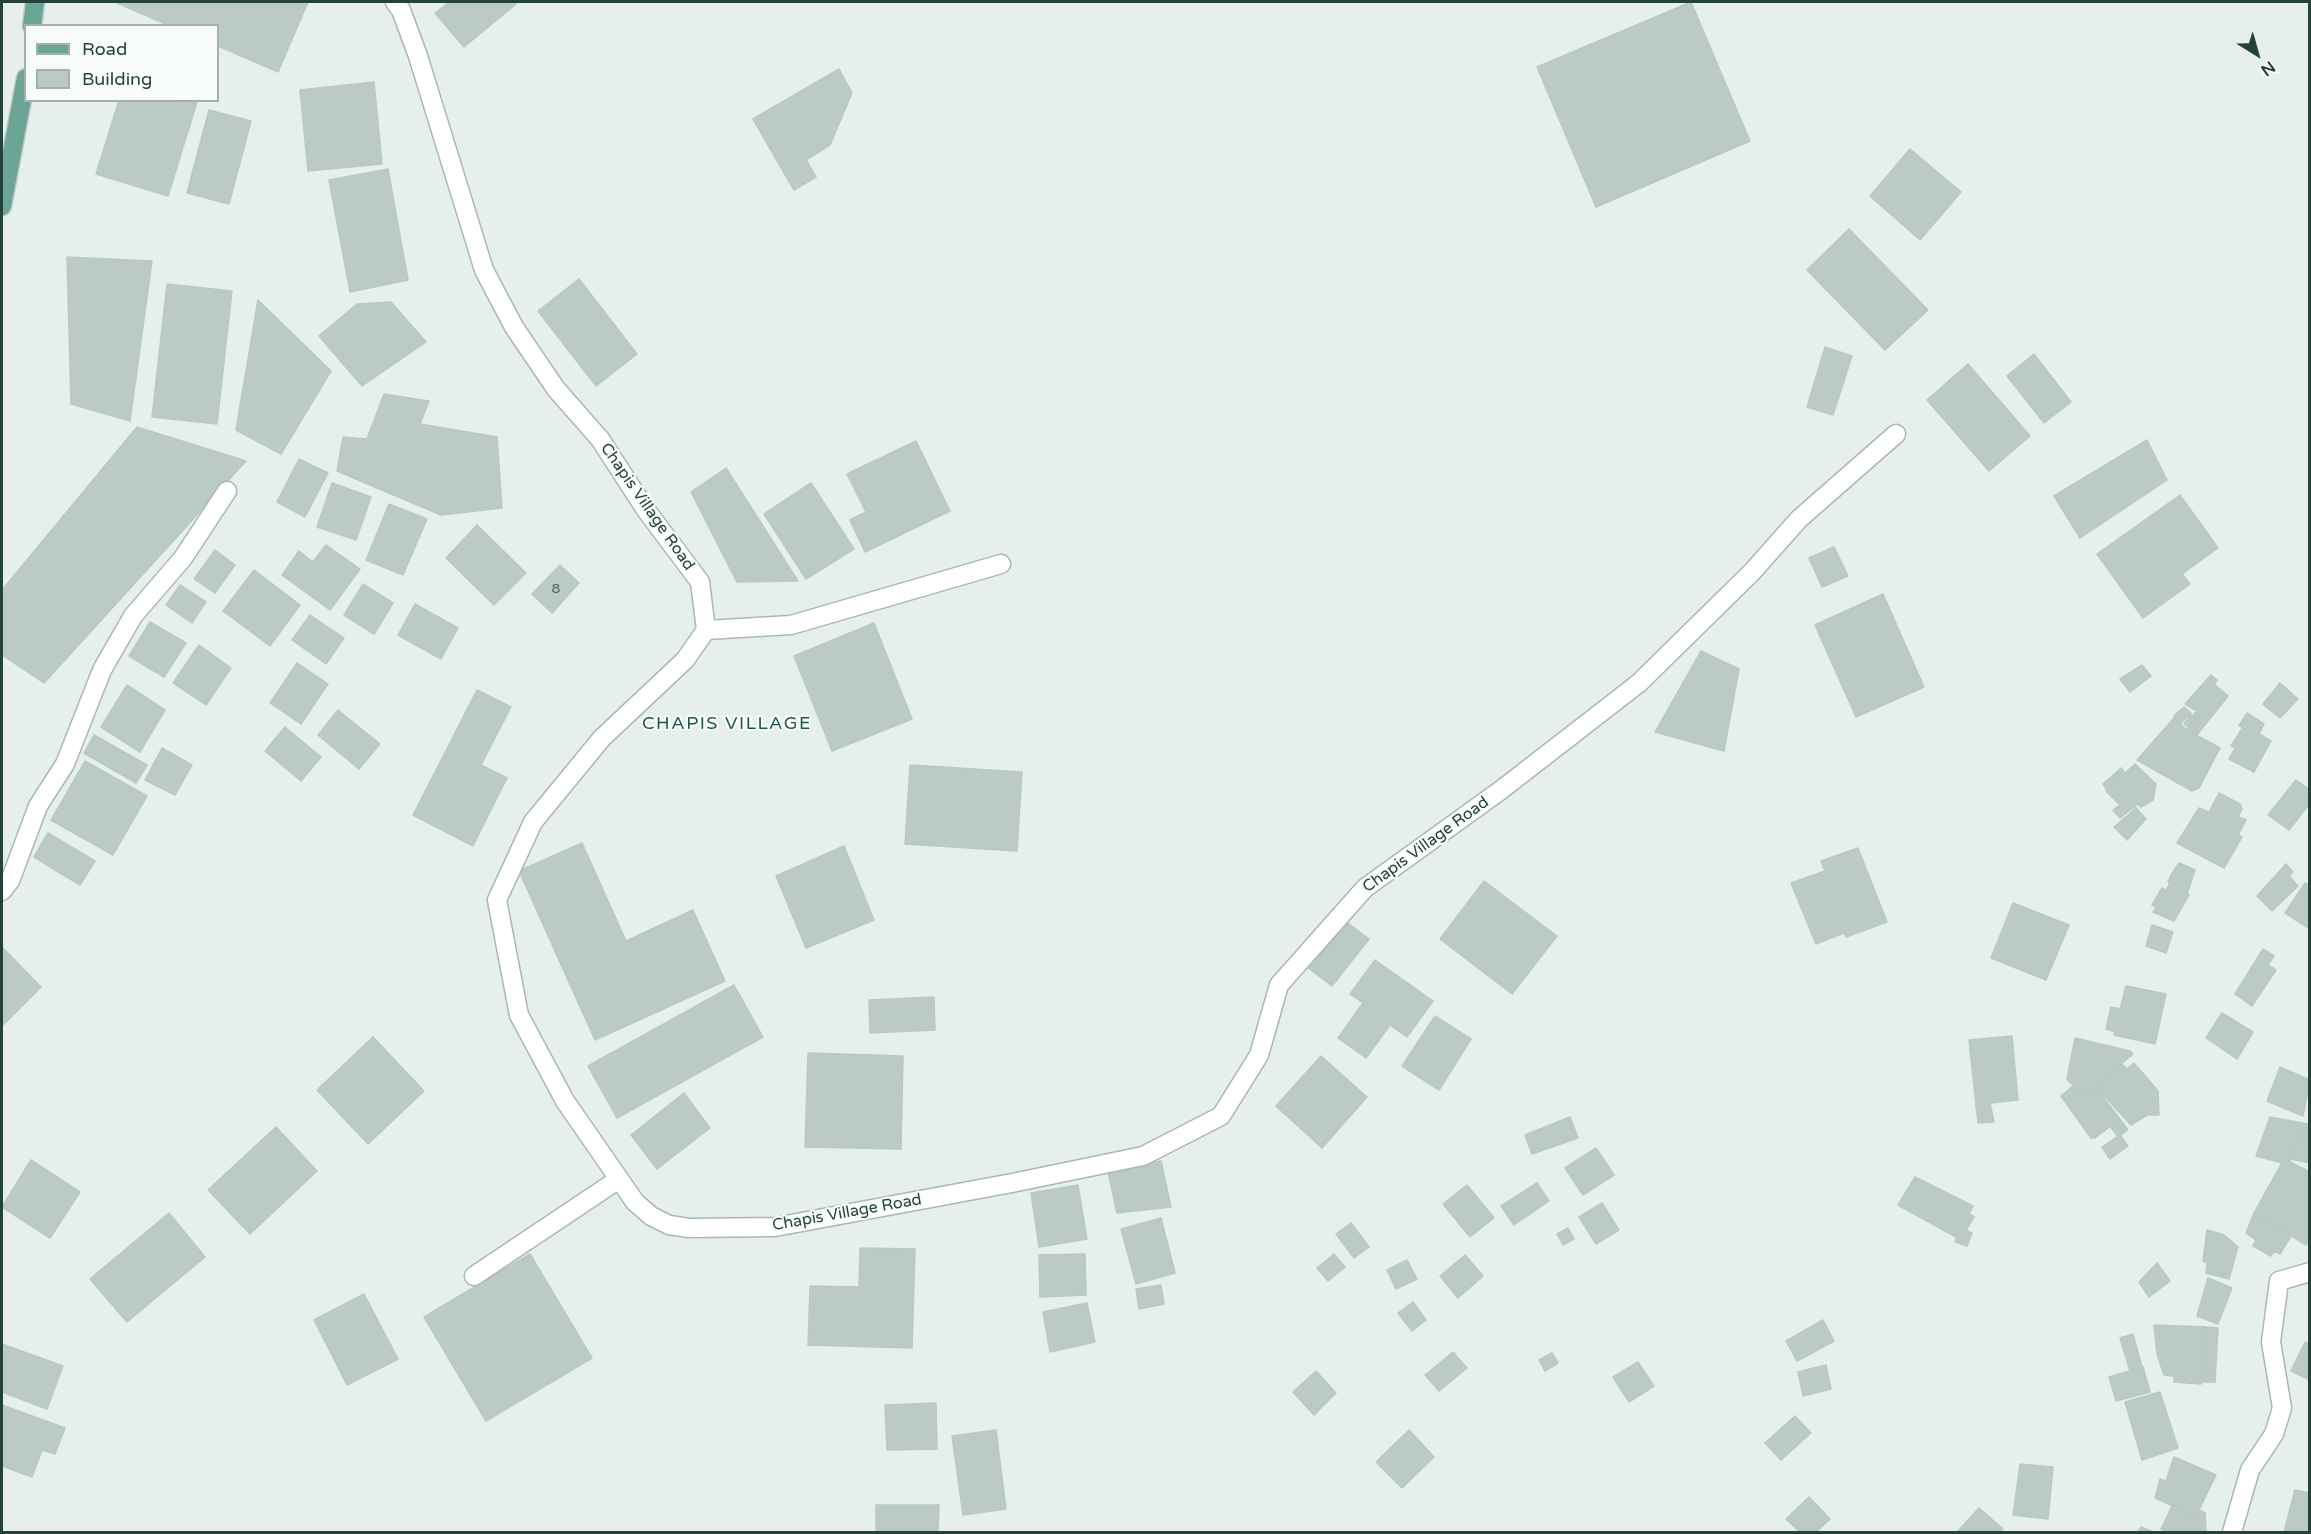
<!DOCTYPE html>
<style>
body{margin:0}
#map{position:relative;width:2311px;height:1534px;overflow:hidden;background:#e6efeb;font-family:"Varela Round",sans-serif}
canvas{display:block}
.frame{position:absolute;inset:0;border:3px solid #24423a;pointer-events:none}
.legend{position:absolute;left:24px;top:24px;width:195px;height:78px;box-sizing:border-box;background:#f7fbf9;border:2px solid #a3b1ad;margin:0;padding:8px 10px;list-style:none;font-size:18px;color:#24423a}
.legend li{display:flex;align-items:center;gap:12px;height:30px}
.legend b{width:30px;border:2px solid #a3b1ad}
.north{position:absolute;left:2227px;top:24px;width:60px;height:60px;-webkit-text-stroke:4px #f7fbf9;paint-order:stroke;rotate:143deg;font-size:16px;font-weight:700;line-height:24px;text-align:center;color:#24423a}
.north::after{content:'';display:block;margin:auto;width:21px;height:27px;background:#24423a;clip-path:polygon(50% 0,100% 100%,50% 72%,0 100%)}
</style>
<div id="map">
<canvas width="2311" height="1534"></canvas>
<div class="frame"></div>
<ul class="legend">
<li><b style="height:8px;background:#6aa596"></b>Road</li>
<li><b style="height:16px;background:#bbcac4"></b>Building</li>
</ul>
<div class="north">N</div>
</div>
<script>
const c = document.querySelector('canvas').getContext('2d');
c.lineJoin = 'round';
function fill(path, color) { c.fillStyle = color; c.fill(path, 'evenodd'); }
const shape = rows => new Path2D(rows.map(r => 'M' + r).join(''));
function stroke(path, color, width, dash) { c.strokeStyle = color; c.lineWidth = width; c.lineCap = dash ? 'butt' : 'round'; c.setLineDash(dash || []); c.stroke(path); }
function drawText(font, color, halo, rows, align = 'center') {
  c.font = font + ' "Varela Round",sans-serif'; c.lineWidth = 4.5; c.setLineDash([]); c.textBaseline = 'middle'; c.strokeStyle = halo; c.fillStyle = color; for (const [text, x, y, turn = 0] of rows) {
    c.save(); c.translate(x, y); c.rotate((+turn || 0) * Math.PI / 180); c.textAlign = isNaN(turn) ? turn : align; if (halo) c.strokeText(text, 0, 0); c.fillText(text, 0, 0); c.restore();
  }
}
const building = shape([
 [115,2,308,2,278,72,218,46,218,26,170,26,115,2],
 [449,2,514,2,516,4,464,47,435,13,449,2],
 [1691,2,1750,141,1596,207,1537,67,1691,2],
 [839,69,852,93,830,145,806,160,816,177,794,190,753,119,839,69],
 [374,82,382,164,308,171,300,90,374,82],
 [119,100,197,102,168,196,96,174,119,100],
 [209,110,251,121,229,204,187,193,209,110],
 [1910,149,1961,192,1920,240,1870,196,1910,149],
 [388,169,408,280,350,292,329,180,388,169],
 [1849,229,1928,310,1885,350,1807,270,1849,229],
 [67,257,152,261,130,421,71,404,67,257],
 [579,279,637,354,596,386,538,311,579,279],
 [167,284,232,291,217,424,152,417,167,284],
 [258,300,331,371,281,454,236,430,258,300],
 [391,302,426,342,362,386,319,336,357,304,391,302],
 [1825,347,1852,356,1833,415,1807,407,1825,347],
 [2034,354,2071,402,2044,423,2007,376,2034,354],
 [1968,364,2030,436,1989,471,1927,400,1968,364],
 [384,394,429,401,420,424,497,437,502,508,441,515,337,471,343,437,367,439,384,394],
 [137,427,246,461,44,683,2,655,2,590,137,427],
 [2147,440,2167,480,2080,538,2054,496,2147,440],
 [916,441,950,511,865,552,850,520,866,512,847,474,916,441],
 [299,459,328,473,305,517,277,502,299,459],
 [726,468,798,581,737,582,691,492,726,468],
 [332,483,371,497,356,540,317,527,332,483],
 [811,483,854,549,806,579,764,514,811,483],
 [2180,495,2218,548,2182,574,2190,584,2143,618,2097,554,2180,495],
 [389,504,427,519,403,575,366,560,389,504],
 [477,525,526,573,494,605,446,558,477,525],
 [326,545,360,569,330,610,282,575,299,551,313,562,326,545],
 [1834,547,1848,576,1822,587,1809,558,1834,547],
 [215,550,235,565,215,593,194,579,215,550],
 [560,565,579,583,552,613,532,594,560,565],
 [254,570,300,605,270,646,223,611,254,570],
 [363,584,393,603,374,634,344,615,363,584],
 [180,585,206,602,192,623,166,605,180,585],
 [1883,594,1924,687,1856,717,1815,625,1883,594],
 [415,604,458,628,441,659,398,635,415,604],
 [310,615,344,638,326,664,292,640,310,615],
 [150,622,186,643,164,677,129,656,150,622],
 [874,623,912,719,832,751,794,656,874,623],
 [199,645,231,668,206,705,173,683,199,645],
 [1701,651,1739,669,1724,751,1655,732,1701,651],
 [297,663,328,684,301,724,270,703,297,663],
 [2142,665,2151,676,2130,692,2120,679,2142,665],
 [2211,675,2217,680,2214,684,2228,696,2204,726,2193,715,2197,711,2185,704,2211,675],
 [2280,683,2298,699,2280,718,2263,704,2280,683],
 [127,685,165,710,140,752,101,727,127,685],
 [477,690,511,707,481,765,507,778,473,846,413,815,477,690],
 [2184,707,2191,713,2180,724,2174,716,2184,707],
 [338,710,380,744,359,769,318,735,338,710],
 [2247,713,2264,724,2259,734,2271,741,2254,772,2229,759,2235,748,2231,746,2243,727,2239,726,2247,713],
 [2191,715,2195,718,2189,728,2184,724,2191,715],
 [2195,717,2204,726,2197,735,2187,730,2195,717],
 [2174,718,2187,730,2220,748,2199,788,2192,791,2137,760,2174,718],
 [285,727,321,757,301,781,265,751,285,727],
 [94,735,147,765,136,783,84,753,94,735],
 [162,748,192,765,175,795,145,780,162,748],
 [85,761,147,796,113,855,51,820,85,761],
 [2135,764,2156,784,2153,800,2141,807,2138,804,2120,818,2113,810,2120,805,2106,791,2135,764],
 [910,765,1022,772,1017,851,905,844,910,765],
 [2121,768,2125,773,2107,790,2103,784,2121,768],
 [2296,780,2310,790,2310,803,2289,830,2268,815,2296,780],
 [2219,793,2240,804,2242,809,2238,817,2246,820,2238,835,2242,837,2224,868,2177,843,2199,808,2209,812,2219,793],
 [2136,808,2146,819,2127,840,2114,827,2136,808],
 [48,833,95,861,80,885,34,857,48,833],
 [582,843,626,941,693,910,725,981,595,1040,519,871,582,843],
 [844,846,874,920,806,948,776,876,844,846],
 [1858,848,1887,922,1846,937,1844,933,1816,944,1791,883,1825,871,1821,861,1858,848],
 [2179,863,2195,870,2187,894,2189,895,2174,921,2153,912,2156,907,2152,905,2162,888,2166,890,2170,883,2168,882,2171,875,2179,863],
 [2286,864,2293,872,2289,876,2298,886,2272,911,2257,896,2286,864],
 [1484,881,1557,936,1512,994,1440,939,1484,881],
 [2305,883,2310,886,2310,929,2285,913,2305,883],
 [2013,903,2069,925,2046,980,1991,958,2013,903],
 [1344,920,1369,939,1332,986,1307,967,1344,920],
 [2152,925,2173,932,2166,953,2146,946,2152,925],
 [2,947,41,987,2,1026,2,947],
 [2263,949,2274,956,2268,965,2276,970,2252,1006,2235,994,2263,949],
 [1375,960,1433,1001,1407,1037,1390,1025,1366,1058,1338,1038,1363,1003,1350,994,1375,960],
 [734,985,763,1037,617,1118,588,1066,734,985],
 [2126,986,2166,994,2155,1044,2114,1035,2115,1032,2106,1029,2111,1007,2120,1009,2126,986],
 [934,997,935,1030,870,1033,869,1000,934,997],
 [2222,1013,2253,1032,2237,1059,2206,1038,2222,1013],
 [1435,1016,1471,1039,1439,1090,1402,1066,1435,1016],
 [2012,1036,2018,1100,1990,1103,1994,1122,1978,1123,1969,1040,2012,1036],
 [373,1037,424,1091,368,1144,317,1090,373,1037],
 [2075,1038,2130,1051,2133,1054,2083,1096,2067,1079,2075,1038],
 [808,1053,903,1056,901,1149,805,1147,808,1053],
 [1321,1056,1367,1097,1322,1148,1276,1106,1321,1056],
 [2134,1063,2158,1091,2159,1115,2147,1115,2131,1125,2096,1087,2122,1064,2127,1069,2134,1063],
 [2280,1067,2310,1080,2303,1116,2267,1101,2280,1067],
 [2073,1086,2082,1097,2095,1087,2120,1119,2095,1138,2091,1138,2061,1096,2073,1086],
 [684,1093,710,1128,657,1169,631,1135,684,1093],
 [1570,1117,1578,1138,1532,1154,1525,1135,1570,1117],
 [2270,1117,2303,1123,2290,1161,2284,1160,2282,1163,2256,1156,2270,1117],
 [2120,1119,2128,1130,2118,1137,2110,1126,2120,1119],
 [2303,1123,2310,1125,2310,1163,2291,1159,2303,1123],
 [276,1127,317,1171,250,1234,208,1190,276,1127],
 [2120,1135,2128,1146,2110,1159,2102,1147,2120,1135],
 [1596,1148,1614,1175,1583,1195,1565,1168,1596,1148],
 [2284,1159,2310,1172,2310,1239,2306,1245,2254,1213,2284,1159],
 [31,1160,80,1192,50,1238,2,1207,31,1160],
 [1161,1161,1171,1207,1117,1213,1108,1172,1161,1161],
 [1915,1177,1973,1206,1969,1214,1974,1217,1966,1230,1960,1228,1956,1237,1898,1205,1915,1177],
 [1537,1183,1549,1201,1514,1225,1501,1206,1537,1183],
 [1078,1185,1087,1239,1039,1247,1031,1193,1078,1185],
 [1467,1185,1494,1218,1470,1237,1443,1204,1467,1185],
 [1602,1203,1619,1230,1596,1244,1579,1217,1602,1203],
 [169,1213,205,1257,127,1322,90,1279,169,1213],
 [2254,1213,2291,1236,2280,1254,2274,1251,2271,1256,2253,1246,2256,1240,2246,1233,2254,1213],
 [1161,1218,1175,1273,1136,1284,1121,1229,1161,1218],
 [1351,1223,1369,1247,1354,1258,1336,1234,1351,1223],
 [1568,1228,1574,1239,1563,1245,1557,1234,1568,1228],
 [1960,1228,1972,1233,1967,1246,1955,1242,1960,1228],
 [2207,1230,2224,1235,2238,1247,2229,1279,2206,1273,2207,1263,2203,1261,2207,1230],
 [860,1248,915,1249,912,1348,808,1345,810,1286,859,1287,860,1248],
 [530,1254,592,1358,486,1421,424,1317,530,1254],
 [1085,1254,1086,1295,1040,1297,1039,1255,1085,1254],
 [1334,1254,1345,1267,1328,1281,1317,1268,1334,1254],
 [1465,1255,1483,1276,1458,1298,1440,1276,1465,1255],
 [1407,1260,1417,1279,1396,1289,1387,1270,1407,1260],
 [2157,1263,2170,1281,2149,1297,2139,1282,2157,1263],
 [2208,1278,2232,1288,2218,1324,2197,1316,2208,1278],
 [1161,1285,1164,1304,1139,1309,1136,1289,1161,1285],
 [364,1294,398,1359,347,1385,314,1320,364,1294],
 [1413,1302,1426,1320,1412,1331,1398,1313,1413,1302],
 [1087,1303,1095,1342,1050,1352,1043,1312,1087,1303],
 [1823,1320,1834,1341,1797,1361,1786,1341,1823,1320],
 [2154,1325,2207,1327,2201,1384,2174,1382,2174,1376,2164,1375,2157,1354,2154,1325],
 [2207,1327,2218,1328,2215,1382,2201,1382,2207,1327],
 [2133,1334,2142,1367,2130,1371,2120,1338,2133,1334],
 [2305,1342,2310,1345,2310,1380,2291,1371,2305,1342],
 [2,1344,63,1366,47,1409,2,1392,2,1344],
 [1453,1352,1467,1368,1439,1391,1425,1375,1453,1352],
 [1552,1353,1558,1363,1545,1371,1539,1360,1552,1353],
 [1638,1362,1654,1386,1629,1402,1613,1377,1638,1362],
 [1826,1365,1831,1389,1803,1396,1798,1372,1826,1365],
 [2143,1367,2150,1392,2116,1401,2109,1377,2143,1367],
 [1316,1371,1336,1393,1314,1415,1293,1392,1316,1371],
 [2160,1392,2178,1448,2142,1460,2125,1402,2160,1392],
 [936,1403,937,1449,887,1450,885,1405,936,1403],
 [2,1405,65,1428,55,1454,42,1450,32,1477,2,1466,2,1405],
 [1795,1416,1811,1433,1781,1460,1765,1443,1795,1416],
 [996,1430,1006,1509,963,1515,952,1436,996,1430],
 [1409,1430,1434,1457,1402,1488,1376,1462,1409,1430],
 [2174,1457,2216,1475,2196,1516,2155,1498,2160,1479,2166,1481,2174,1457],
 [2020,1464,2053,1467,2048,1519,2013,1515,2020,1464],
 [2295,1490,2310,1493,2310,1532,2284,1532,2295,1490],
 [1809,1497,1830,1519,1816,1532,1800,1532,1786,1519,1809,1497],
 [876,1505,939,1505,938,1532,876,1532,876,1505],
 [2172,1506,2196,1516,2199,1510,2205,1513,2206,1531,2169,1532,2161,1529,2172,1506],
 [1979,1508,2003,1529,2000,1532,1957,1532,1979,1508],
 [2141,1527,2153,1532,2138,1532,2141,1527]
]);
fill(building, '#bbcac4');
stroke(building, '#b8c9c2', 1.5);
const minor = shape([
 [395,2,401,10,418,56,484,270,514,327,556,389,600,439,646,510,700,582,706,630,685,660,602,738,533,822,497,900,519,1015,565,1101,635,1202,651,1216,669,1225,689,1228,775,1227,1012,1183,1143,1156,1221,1116,1259,1055,1279,985,1365,888,1501,790,1639,683,1752,572,1799,519,1896,434],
 [706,630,791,625,1001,564],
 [2,891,10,881,38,806,65,764,102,670,133,616,183,558,227,491],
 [474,1276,619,1179],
 [2232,1532,2250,1470,2274,1434,2282,1408,2271,1342,2279,1281,2310,1272]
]);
const major = shape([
 [32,26,35,2],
 [2,206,26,78]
]);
stroke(minor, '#a8b8b2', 21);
stroke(major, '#c2cac8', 21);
stroke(minor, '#fff', 18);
stroke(major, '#6aa596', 18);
drawText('14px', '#4a645c', null, [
 ["8",556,589]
]);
drawText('16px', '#24423a', '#f7fbf9', [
 ["Chapis Village Road",647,507,55],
 ["Chapis Village Road",1426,845,-36],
 ["Chapis Village Road",847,1213,-10]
]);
c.letterSpacing = '1.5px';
drawText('18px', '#1f5548', '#f7fbf9', [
 ["CHAPIS VILLAGE",727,724]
]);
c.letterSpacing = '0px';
</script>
